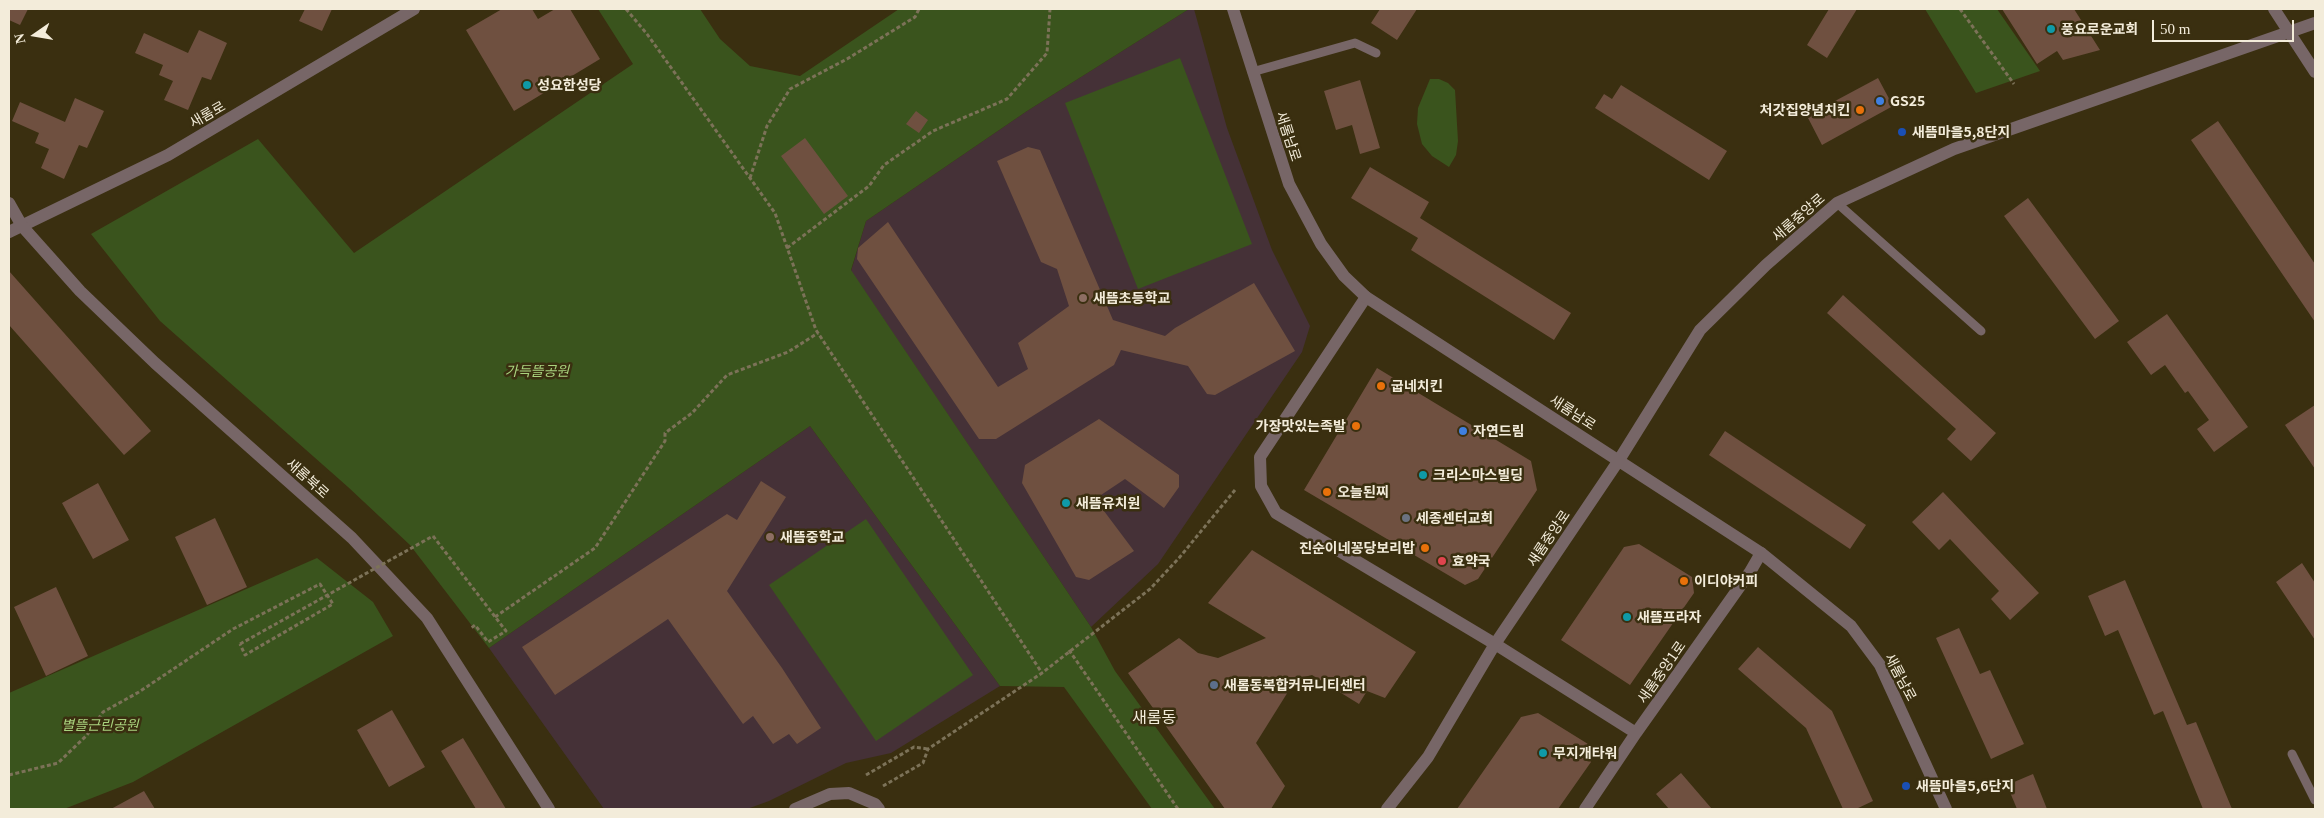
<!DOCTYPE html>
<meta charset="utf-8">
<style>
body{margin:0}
#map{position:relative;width:2324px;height:818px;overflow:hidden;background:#3a2f10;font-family:Georgia,serif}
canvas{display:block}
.frame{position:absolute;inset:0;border:10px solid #f3ecda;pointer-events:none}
.north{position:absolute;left:10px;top:10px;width:50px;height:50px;-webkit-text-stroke:4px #3a2f10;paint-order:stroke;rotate:257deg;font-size:14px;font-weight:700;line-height:20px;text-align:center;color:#f3ecda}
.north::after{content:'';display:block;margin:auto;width:18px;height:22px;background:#f3ecda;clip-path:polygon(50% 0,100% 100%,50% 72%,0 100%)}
.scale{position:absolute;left:2152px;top:20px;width:142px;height:22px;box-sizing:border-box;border:2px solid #f3ecda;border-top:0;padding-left:6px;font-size:15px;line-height:18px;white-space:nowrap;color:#f3ecda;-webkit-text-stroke:4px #3a2f10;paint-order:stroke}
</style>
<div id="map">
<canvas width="2324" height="818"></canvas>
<div class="frame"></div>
<div class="north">N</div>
<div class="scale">50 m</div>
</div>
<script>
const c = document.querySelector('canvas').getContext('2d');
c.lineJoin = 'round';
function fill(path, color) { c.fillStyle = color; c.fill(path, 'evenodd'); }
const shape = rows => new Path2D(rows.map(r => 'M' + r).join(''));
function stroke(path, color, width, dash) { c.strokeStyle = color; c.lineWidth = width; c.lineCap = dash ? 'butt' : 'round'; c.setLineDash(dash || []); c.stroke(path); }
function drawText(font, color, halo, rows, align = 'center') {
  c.font = font + ' Georgia,"Noto Sans KR",serif'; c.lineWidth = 5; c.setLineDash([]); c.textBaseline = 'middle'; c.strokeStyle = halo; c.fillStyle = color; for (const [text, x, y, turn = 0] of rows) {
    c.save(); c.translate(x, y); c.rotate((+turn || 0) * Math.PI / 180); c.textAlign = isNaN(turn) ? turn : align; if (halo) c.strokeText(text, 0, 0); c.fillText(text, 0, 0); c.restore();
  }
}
fill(shape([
 [1189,9,1194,9,1227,128,1272,250,1310,326,1302,352,1158,564,1091,627,851,271,866,221,1027,111],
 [810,426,1000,686,891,753,846,763,769,801,747,809,604,809,489,648]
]), '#453137');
fill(shape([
 [598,9,700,9,720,39,750,66,800,76,899,9,1189,9,1027,111,866,221,851,270,1091,627,1115,671,1215,809,1152,809,1064,687,1000,686,810,426,489,648,410,545,348,487,160,321,91,234,258,139,354,253,633,64],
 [1925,9,1997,9,2040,71,1976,93],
 [1180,58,1252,244,1138,289,1065,103],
 [1430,79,1439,79,1448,83,1455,90,1458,141,1456,155,1449,167,1432,156,1422,144,1417,124,1418,108],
 [866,519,973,675,876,741,769,585],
 [317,558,373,602,393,636,133,782,64,809,9,809,9,693]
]), '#3a541d');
fill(shape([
 [9,9,28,9,20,25,9,20],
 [305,9,332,9,322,31,299,21],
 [502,9,532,9,538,19,555,9,570,9,600,59,514,111,466,30],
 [1380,9,1417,9,1397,40,1371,23],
 [1829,9,1857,9,1827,58,1807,45],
 [2002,9,2074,9,2100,50,2063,60,2057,51,2037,64],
 [199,30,227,43,211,80,202,77,188,110,164,100,173,81,159,75,163,65,135,53,144,33,188,53],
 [1878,78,1893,106,1822,145,1807,116],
 [1360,80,1380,148,1360,154,1352,125,1336,130,1324,91],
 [1621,85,1727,151,1709,180,1595,108,1604,94,1612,99],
 [75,98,104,111,87,148,79,145,64,179,41,168,49,149,35,143,39,133,12,121,20,102,65,122],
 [916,111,928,120,919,133,906,124],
 [2218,121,2315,264,2315,322,2191,140],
 [805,138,848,196,824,214,781,156],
 [1028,147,1040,150,1113,320,1165,336,1175,328,1254,283,1295,351,1215,395,1207,394,1188,366,1121,350,1114,365,996,439,979,439,857,259,858,248,888,222,998,387,1028,369,1018,343,1069,306,1057,269,1041,262,997,161],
 [1370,167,1429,202,1420,218,1571,313,1554,340,1411,250,1418,238,1351,198],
 [2028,198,2119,321,2095,339,2004,216],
 [9,271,151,431,124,455,9,325],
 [1843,295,1996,433,1971,461,1947,439,1956,429,1827,313],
 [2167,314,2248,427,2214,452,2197,429,2209,420,2188,391,2185,393,2165,365,2151,375,2127,342],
 [1377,368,1531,461,1537,490,1478,579,1465,585,1304,490],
 [2315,405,2315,469,2285,425],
 [1099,419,1179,475,1179,487,1164,508,1125,479,1095,499,1134,551,1089,580,1076,577,1022,483,1025,465],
 [1725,431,1866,525,1850,549,1709,455],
 [761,481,786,497,727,591,782,668,821,728,797,744,789,734,773,744,753,716,743,724,668,619,555,695,522,647,727,514,737,520],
 [98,483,129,540,93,559,62,503],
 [1943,492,2039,593,2010,620,1991,599,1999,591,1950,539,1939,550,1912,522],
 [215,518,247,587,207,605,175,537],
 [1639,544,1692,577,1694,593,1630,685,1561,640,1624,547],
 [1252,550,1416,652,1385,698,1367,691,1359,704,1312,675,1296,679,1256,743,1285,786,1271,809,1225,809,1128,673,1179,638,1198,653,1218,658,1266,638,1208,603],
 [2302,563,2315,583,2315,640,2276,582],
 [2125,580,2187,725,2196,722,2232,809,2203,809,2163,711,2154,715,2118,630,2105,636,2088,596],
 [56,587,88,656,46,676,14,607],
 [1959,628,1980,674,1990,670,2024,744,1991,759,1936,638],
 [1758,647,1832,711,1873,801,1856,809,1843,809,1806,728,1738,669],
 [392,710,425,767,389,787,357,730],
 [1538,713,1588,744,1591,762,1558,809,1457,809,1521,717],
 [463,738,506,809,476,809,441,751],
 [1681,773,1712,809,1669,809,1656,794],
 [2033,774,2047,809,2017,809,2007,785],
 [144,791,155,809,111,809]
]), '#6f5040');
stroke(shape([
 [626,9,647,34,775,213,816,330,1042,673],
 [1960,9,2014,84],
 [750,178,767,126,790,89,847,59,915,17,919,9],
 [787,248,869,186,884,165,933,131,1007,99,1047,53,1050,9],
 [433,536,506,631,488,642,475,625,470,629],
 [495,617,595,548,665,441,665,433,692,413,727,375,788,352,818,333],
 [1069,650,1178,809],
 [9,775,58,763,87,735,103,712,139,692,233,629,320,584,333,604,245,655,240,644],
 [866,775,914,747,928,749],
 [883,786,923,763,928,749,1042,673,1150,589,1179,558,1235,490]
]), '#7c7258', 3, [4, 2.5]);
stroke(shape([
 [1252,72,1355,43,1376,53],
 [1837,203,1981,331],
 [2292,754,2315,800]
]), '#776667', 9);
stroke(shape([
 [9,232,168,155,414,9],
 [1366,297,1260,457,1261,486,1276,513,1495,644,1636,733],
 [795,809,830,794,849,793,875,804,879,809],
 [1585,809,1636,733,1750,572,1761,553]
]), '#776667', 12);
stroke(shape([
 [1233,9,1289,184,1321,244,1344,276,1366,297,1761,553,1851,626,1880,665,1946,809],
 [2274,9,2315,72],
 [9,203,22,226,80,291,155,363,352,538,427,618,549,809],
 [1387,809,1428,757,1495,644,1619,460,1700,330,1766,265,1837,203,1954,149,2315,23]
]), '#776667', 12);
stroke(shape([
 [240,644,433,536]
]), '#7c7258', 3, [4, 2.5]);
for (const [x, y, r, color] of [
 [2051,29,5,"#0f9aa8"],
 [527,85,5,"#0f9aa8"],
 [1880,101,5,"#3f7fe0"],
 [1860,110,5,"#e8710a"],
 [1902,132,5,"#1a4fb4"],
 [1083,298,5,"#8d6e63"],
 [1381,386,5,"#e8710a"],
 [1356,426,5,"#e8710a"],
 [1463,431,5,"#3f7fe0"],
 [1423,475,5,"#0f9aa8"],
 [1327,492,5,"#e8710a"],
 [1066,503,5,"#0f9aa8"],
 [1406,518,5,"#6b7280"],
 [770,537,5,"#8d6e63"],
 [1425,548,5,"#e8710a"],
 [1442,561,5,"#e0444e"],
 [1684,581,5,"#e8710a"],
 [1627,617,5,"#0f9aa8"],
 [1214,685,5,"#5c6f8a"],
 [1543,753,5,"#0f9aa8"],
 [1906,786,5,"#1a4fb4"]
]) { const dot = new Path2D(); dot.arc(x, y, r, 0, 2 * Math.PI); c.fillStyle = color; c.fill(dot); stroke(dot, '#3a2f10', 2); }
drawText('bold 14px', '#f3ecda', '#3a2f10', [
 ["풍요로운교회",2061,29],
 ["성요한성당",537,85],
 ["GS25",1890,101],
 ["처갓집양념치킨",1850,110,"right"],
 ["새뜸마을5,8단지",1912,132],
 ["새뜸초등학교",1093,298],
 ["굽네치킨",1391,386],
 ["가장맛있는족발",1346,426,"right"],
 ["자연드림",1473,431],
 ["크리스마스빌딩",1433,475],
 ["오늘된찌",1337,492],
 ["새뜸유치원",1076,503],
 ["세종센터교회",1416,518],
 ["새뜸중학교",780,537],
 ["진순이네꽁당보리밥",1415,548,"right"],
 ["효약국",1452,561],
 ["이디야커피",1694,581],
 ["새뜸프라자",1637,617],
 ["새롬동복합커뮤니티센터",1224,685],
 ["무지개타워",1553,753],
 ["새뜸마을5,6단지",1916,786]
], 'left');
drawText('14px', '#f3ecda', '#3a2f10', [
 ["새롬로",207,114,-30],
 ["새롬남로",1289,136,72],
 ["새롬중앙로",1798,217,-41],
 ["새롬남로",1573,412,33],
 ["새롬북로",308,478,42],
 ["새롬중앙로",1548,538,-56],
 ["새롬중앙1로",1661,672,-55],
 ["새롬남로",1901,677,62]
]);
drawText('italic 14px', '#a9d37e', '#3a2f10', [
 ["가득뜰공원",537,371],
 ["별뜰근린공원",100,725]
]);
drawText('16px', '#f3ecda', '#3a2f10', [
 ["새롬동",1154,717]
]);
</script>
